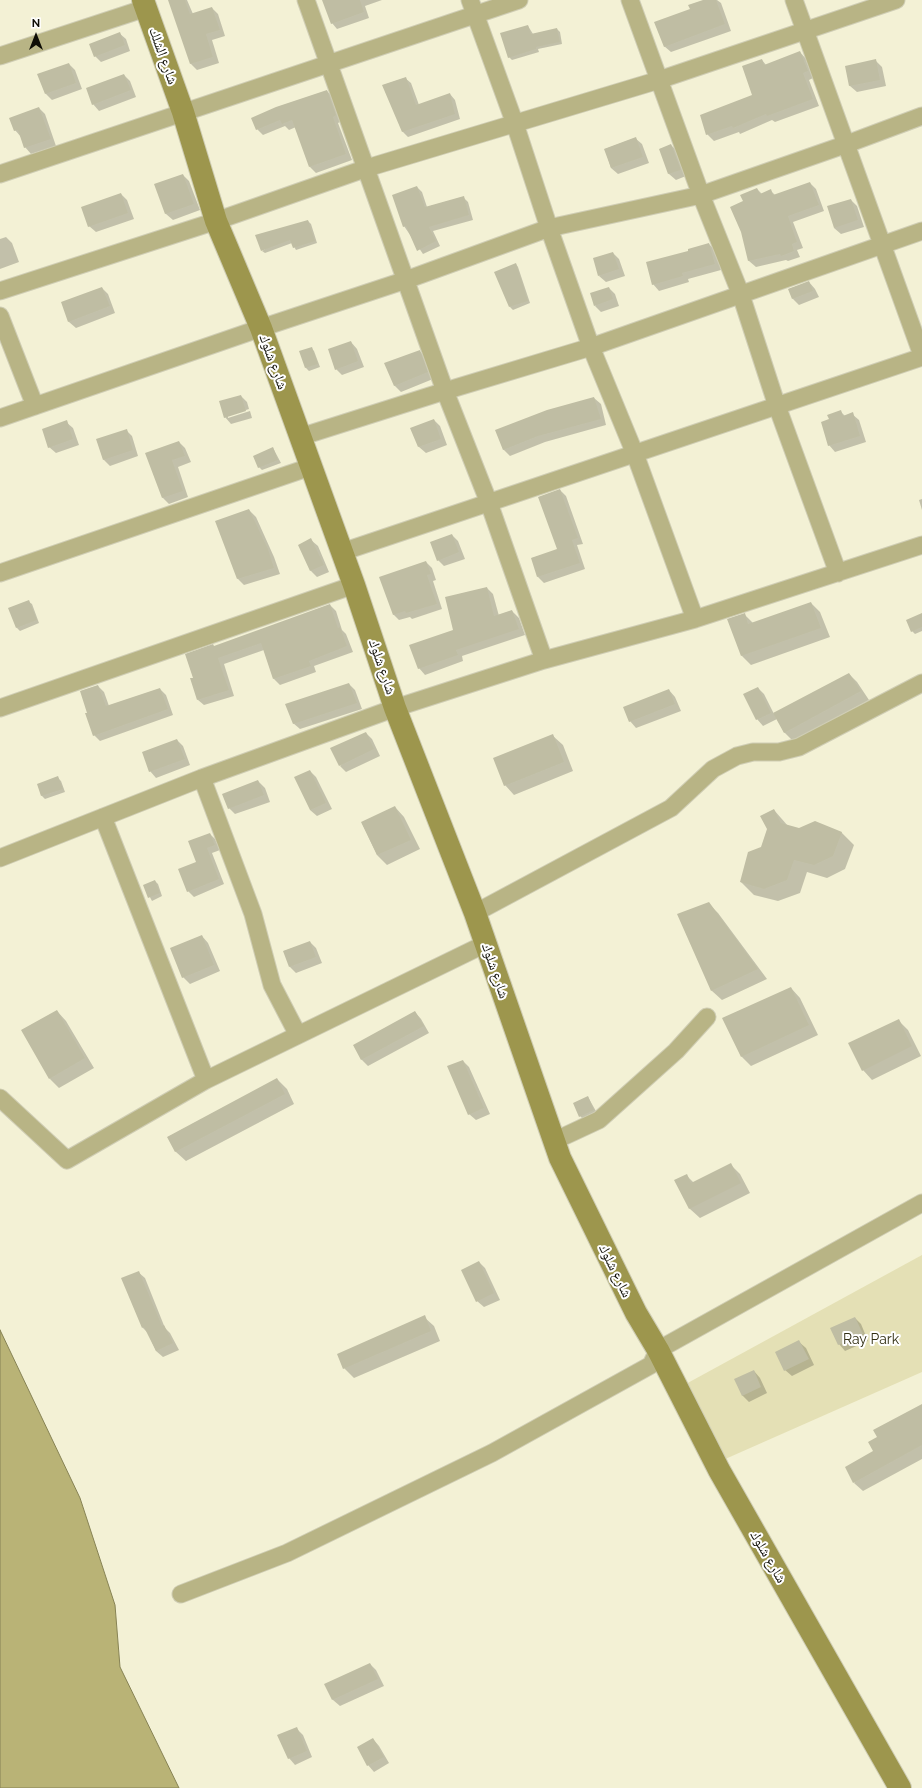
<!DOCTYPE html>
<meta charset="utf-8">
<style>
body{margin:0}
#map{position:relative;width:922px;height:1788px;overflow:hidden;background:#f3f1d5;font-family:Raleway,sans-serif}
canvas{display:block}
.north{position:absolute;left:16px;top:16px;width:40px;height:40px;-webkit-text-stroke:3px #fff;paint-order:stroke;rotate:0deg;font-size:11px;font-weight:700;line-height:16px;text-align:center;color:#0f0e06}
.north::after{content:'';display:block;margin:auto;width:14px;height:18px;background:#0f0e06;clip-path:polygon(50% 0,100% 100%,50% 72%,0 100%)}
</style>
<div id="map">
<canvas width="922" height="1788"></canvas>
<div class="north">N</div>
</div>
<script>
const c = document.querySelector('canvas').getContext('2d');
c.lineJoin = 'round';
function fill(path, color) { c.fillStyle = color; c.fill(path, 'evenodd'); }
const shape = rows => new Path2D(rows.map(r => 'M' + r).join(''));
function stroke(path, color, width, dash) { c.strokeStyle = color; c.lineWidth = width; c.lineCap = dash ? 'butt' : 'round'; c.setLineDash(dash || []); c.stroke(path); }
function drawText(font, color, halo, rows, align = 'center') {
  c.font = font + ' Raleway,"Noto Naskh Arabic",sans-serif'; c.lineWidth = 4; c.setLineDash([]); c.textBaseline = 'middle'; c.strokeStyle = halo; c.fillStyle = color; for (const [text, x, y, turn = 0] of rows) {
    c.save(); c.translate(x, y); c.rotate((+turn || 0) * Math.PI / 180); c.textAlign = isNaN(turn) ? turn : align; if (halo) c.strokeText(text, 0, 0); c.fillText(text, 0, 0); c.restore();
  }
}
fill(shape([
 [922,1255,922,1372,723,1460,684,1385]
]), '#e4e0b5');
const water = shape([
 [0,1330,80,1498,115,1605,120,1667,179,1788,0,1788,0,1330]
]);
fill(water, '#b9b376');
stroke(water, '#868254', 1);
fill(shape([
 [169,0,187,0,193,14,212,8,218,14,225,36,212,40,219,63,197,70,191,64],
 [323,0,382,0,365,6,369,18,337,29,332,23],
 [706,0,717,0,721,3,731,31,671,52,664,46,691,9],
 [528,26,533,34,557,29,560,32,562,44,538,49,539,52,512,60,509,57],
 [119,33,126,39,130,51,101,62,95,56],
 [800,52,806,59,813,78,809,80,819,106,775,122,772,120,740,134,739,132,714,141,707,134,753,95,762,60,766,65],
 [875,60,882,67,886,86,857,92,850,86,846,67],
 [69,64,75,70,82,89,52,100,46,94,39,74],
 [124,75,130,81,136,97,99,111,93,104],
 [405,78,411,83,419,105,450,94,455,100,460,119,408,137,403,132,384,85],
 [327,91,333,97,342,121,338,123,352,160,316,173,310,167,296,127,289,130,285,126,263,135,257,129],
 [39,108,45,114,56,146,31,154,25,147,21,137,15,130],
 [635,138,642,144,649,163,618,174,611,168,605,149],
 [671,145,678,152,686,176,676,180,669,174,660,149],
 [183,175,189,181,200,210,173,220,166,214,156,184],
 [810,183,816,189,824,211,793,222,803,248,797,250,800,257,788,261,786,260,756,267,749,261,742,232,744,202,757,189,762,194,770,190,775,195],
 [417,187,422,192,427,207,463,197,468,202,473,220,433,231,440,246,423,254,404,226],
 [121,194,127,200,134,219,96,232,89,226],
 [851,200,857,206,864,227,841,234,834,228],
 [308,221,311,224,317,243,296,250,292,243,265,253,262,251],
 [6,237,12,243,19,262,0,269,0,239],
 [709,244,715,250,721,270,688,279,689,282,659,291,653,284,689,251],
 [613,253,619,259,625,276,606,282,599,276],
 [516,264,518,267,530,303,513,310,510,307],
 [809,282,815,289,819,297,799,305,793,299,789,289],
 [102,288,108,294,115,313,76,328,69,322,62,303],
 [609,288,615,294,619,306,601,312,595,306],
 [351,342,357,349,364,367,342,375,336,369],
 [311,348,314,351,320,367,309,371,306,368,301,352],
 [419,351,426,357,433,379,401,392,394,385],
 [241,396,247,402,249,409,228,416,228,418,250,411,252,418,231,424,225,417],
 [594,398,601,404,606,425,545,442,510,456,503,449],
 [841,412,845,416,852,414,859,420,866,442,835,452,829,445,830,420],
 [434,420,440,426,447,445,426,453,419,447,412,429],
 [66,422,73,428,79,445,56,453,49,447],
 [127,431,132,436,138,456,110,466,104,460,97,440],
 [179,442,185,448,191,462,178,467,188,497,169,504,163,498,147,454],
 [273,448,281,463,262,470,259,467],
 [560,490,566,496,583,544,577,545,585,569,544,583,538,577,532,558,558,550],
 [922,499,922,510,919,500],
 [249,510,256,517,274,557,280,574,244,585,238,579,217,521],
 [452,535,458,541,465,559,444,566,438,560],
 [311,540,318,546,329,572,317,577,311,571,299,545],
 [426,562,432,568,436,580,433,581,442,609,412,619,410,617,399,620,393,614],
 [487,588,493,594,499,616,512,611,519,618,525,635,462,656,463,661,425,675,419,668,454,630],
 [29,602,32,604,39,623,20,631,17,628,10,609],
 [811,603,820,612,830,637,751,665,742,656,728,620,744,614,753,623],
 [330,605,336,611,342,630,346,634,353,652,314,666,316,672,280,685,274,679,264,650,224,664,234,696,204,705,198,700,194,678,214,647],
 [922,614,922,631,915,634,912,631],
 [849,674,857,682,869,700,793,741,784,732,777,719,763,726,757,719,758,688,764,694,774,714],
 [349,684,355,690,362,709,300,729,293,723],
 [98,686,104,692,109,706,160,689,166,695,173,715,100,741,94,735,88,713],
 [669,690,675,697,681,711,636,728,630,721],
 [366,733,372,739,380,756,346,772,340,766],
 [553,736,563,745,573,771,514,795,505,785],
 [177,740,183,746,190,765,156,778,150,771],
 [310,771,316,777,332,809,317,816,310,810],
 [58,778,61,781,65,792,45,799,42,796,38,784],
 [258,781,265,788,270,802,235,814,229,808],
 [395,807,404,817,420,849,387,865,377,855,362,823],
 [774,810,788,826,799,829,841,832,854,845,845,869,827,878,807,872,800,893,778,901,754,895,741,882,762,847],
 [210,834,215,839,220,850,212,853,224,884,194,897,188,891,198,862],
 [155,881,158,884,162,896,152,901,144,886],
 [708,903,718,913,767,979,722,1000,712,991,678,915],
 [202,936,208,943,220,971,190,984,183,977],
 [310,942,316,948,322,963,296,973,290,967,284,951],
 [791,988,800,998,818,1035,751,1066,742,1057,724,1019],
 [57,1011,66,1021,94,1068,59,1088,50,1079],
 [415,1012,421,1019,429,1033,368,1066,362,1060,354,1046],
 [898,1020,908,1030,921,1056,872,1080,863,1070],
 [463,1061,469,1067,490,1114,476,1120,469,1114],
 [277,1079,287,1089,294,1104,186,1161,176,1152,168,1137],
 [588,1097,597,1113,583,1119,580,1116],
 [731,1165,740,1174,750,1193,700,1218,690,1209,675,1181,686,1175,694,1183],
 [479,1262,485,1268,500,1300,484,1307,477,1301],
 [138,1272,145,1278,165,1328,170,1333,179,1350,163,1357,156,1351,148,1333,143,1328],
 [424,1317,434,1326,440,1341,354,1378,344,1368],
 [855,1318,861,1324,868,1341,845,1351,839,1344],
 [799,1342,806,1348,814,1365,792,1376,785,1370],
 [754,1371,760,1378,767,1393,749,1402,742,1395],
 [922,1407,922,1459,863,1491,854,1483,874,1452],
 [370,1664,376,1670,384,1686,340,1706,333,1700,326,1684],
 [296,1728,303,1735,312,1757,295,1765,289,1758],
 [373,1739,379,1746,389,1763,374,1772,368,1765]
]), '#0003');
fill(shape([
 [168,0,185,0,190,14,212,7,220,30,206,34,213,57,190,64],
 [322,0,360,0,364,12,331,24],
 [703,0,716,0,725,24,664,47,654,22,690,9,688,5],
 [528,25,531,34,557,28,560,42,536,47,536,49,508,58,500,33],
 [120,32,125,45,94,57,89,44],
 [800,51,808,71,803,73,813,99,767,116,766,114,733,128,732,126,706,135,700,115,752,95,742,66,762,59,764,65],
 [876,59,880,80,849,86,845,66],
 [69,63,76,83,45,94,37,74],
 [124,74,131,90,92,105,86,88],
 [406,77,416,105,450,93,455,114,402,132,382,85],
 [327,90,336,115,333,117,346,154,309,167,292,120,282,124,280,120,256,130,251,118,276,107],
 [39,107,51,139,24,148,18,130,14,131,9,118],
 [636,137,643,157,611,168,604,149],
 [671,144,681,170,668,174,659,149],
 [183,174,194,204,165,214,154,184],
 [810,182,819,205,788,216,797,242,792,244,794,251,781,256,780,254,748,261,741,232,730,207,743,201,740,195,757,188,760,194,771,189,773,195],
 [417,186,425,207,464,196,469,215,429,227,436,241,417,251,406,226,403,227,392,195],
 [121,193,128,213,88,227,81,207],
 [851,199,858,220,834,228,827,206],
 [308,220,315,241,293,248,290,240,261,251,255,235],
 [709,243,715,264,682,273,683,276,652,285,646,262,688,251,688,249],
 [613,252,619,269,598,276,593,258],
 [516,263,528,301,509,307,494,272],
 [809,281,813,291,792,299,788,289],
 [102,287,110,306,68,322,61,302],
 [609,287,613,299,594,306,590,293],
 [351,341,358,361,335,370,328,349],
 [312,347,318,364,305,368,299,351],
 [420,350,428,372,394,386,384,363],
 [241,395,246,411,224,418,219,401],
 [594,397,601,419,538,436,503,450,495,430,547,410],
 [841,410,843,416,853,412,860,436,828,446,821,422,829,419,827,415],
 [434,419,441,439,418,447,410,428],
 [67,420,73,439,48,448,42,429],
 [127,429,133,450,103,460,96,439],
 [179,441,185,456,172,460,183,491,162,498,145,453],
 [273,447,278,460,258,468,253,456],
 [560,489,578,538,572,540,580,563,537,577,531,558,557,549,538,497],
 [249,509,268,549,274,568,237,579,215,521],
 [452,534,459,552,437,561,430,542],
 [311,538,324,565,310,571,298,545],
 [426,561,431,574,427,575,437,604,406,613,405,611,393,615,379,577],
 [487,587,494,616,512,610,519,629,456,650,458,655,418,669,409,645,453,630,445,597],
 [29,600,37,620,16,628,8,608],
 [811,602,821,628,741,656,727,619,745,613,748,624],
 [330,604,338,628,340,627,347,646,309,661,311,666,273,679,261,643,218,658,229,690,197,700,190,678,193,678,185,654,213,644,214,646],
 [922,613,922,627,911,632,906,620],
 [849,673,861,691,784,733,773,713],
 [349,683,357,703,293,724,285,704],
 [98,685,106,706,160,688,168,709,93,736,85,713,87,713,80,691],
 [758,687,771,713,756,720,743,694],
 [669,689,675,704,629,722,623,707],
 [366,732,374,749,339,766,330,748],
 [553,734,564,762,504,786,493,758],
 [177,739,185,759,149,772,142,752],
 [310,770,326,803,310,810,294,777],
 [58,776,63,789,41,796,37,784],
 [258,780,264,795,228,809,222,794],
 [395,806,411,840,377,855,361,822],
 [774,809,781,823,799,828,815,821,842,832,833,856,814,865,794,860,787,880,764,889,740,882,748,852,761,847,767,829,760,816],
 [210,833,215,845,207,848,219,879,187,892,178,869,196,862,188,841],
 [155,880,160,893,148,898,143,885],
 [709,902,758,969,711,991,677,914],
 [202,935,214,965,182,978,170,948],
 [310,941,316,957,289,967,283,951],
 [791,987,809,1025,741,1057,722,1018],
 [57,1010,85,1058,49,1079,21,1030],
 [415,1011,424,1026,361,1060,353,1045],
 [899,1019,912,1046,862,1071,848,1043],
 [463,1060,484,1108,468,1115,447,1066],
 [277,1078,285,1094,175,1152,167,1137],
 [588,1096,594,1110,579,1117,573,1103],
 [731,1163,741,1183,689,1209,674,1180,687,1174,691,1183],
 [479,1261,494,1293,476,1302,461,1270],
 [139,1271,162,1326,164,1325,173,1343,156,1351,144,1327,142,1328,121,1278],
 [425,1315,431,1331,343,1369,337,1354],
 [855,1317,863,1334,838,1345,830,1328],
 [799,1340,809,1359,784,1371,775,1352],
 [754,1370,761,1387,742,1396,734,1379],
 [922,1404,922,1445,853,1483,845,1467,873,1451,868,1442,877,1437,873,1430],
 [370,1663,378,1679,332,1700,324,1684],
 [297,1727,307,1751,288,1759,277,1735],
 [373,1738,384,1757,367,1766,357,1747]
]), '#bfbda3');
const street = shape([
 [306,0,445,391,489,503,544,660],
 [470,0,515,124,549,228,591,347,635,454,695,619],
 [630,0,701,195,741,295,777,406,838,573],
 [794,0,922,355],
 [0,56,146,8],
 [0,174,519,0],
 [0,291,216,221,367,168,659,80,896,0],
 [0,316,35,406],
 [0,418,261,328,406,280,549,228,701,195,847,144,922,116],
 [300,437,445,391,591,347,922,231],
 [342,552,922,357],
 [0,573,310,467],
 [0,708,354,585],
 [202,778,253,914,272,985,298,1035],
 [103,817,206,1080],
 [0,858,202,778,395,708,544,660,695,619,922,545],
 [475,913,671,808,713,769,737,756,753,752,779,752,799,747,922,683],
 [0,1098,67,1160,206,1080,485,944],
 [554,1141,599,1120,676,1051,707,1017],
 [181,1594,287,1553,492,1453,651,1365,658,1350,922,1203]
]);
const secondary = shape([
 [143,0,183,112,216,221,261,328,354,585,395,708,475,913,560,1158,636,1313,658,1350,719,1470,900,1788]
]);
stroke(street, '#cfcdb4', 19);
stroke(secondary, '#cfcdb4', 24);
stroke(street, '#b8b485', 17);
stroke(secondary, '#9d964d', 22);
drawText('14px', '#0f0e06', '#fff', [
 ["شارع الشلك",163,56,70],
 ["شارع شلوك",273,362,70],
 ["شارع شلوك",382,667,71],
 ["شارع شلوك",495,971,71],
 ["شارع شلوك",615,1271,64],
 ["شارع شلوك",768,1557,60]
]);
drawText('14px', '#312e12', '#fff', [
 ["Ray Park",871,1340]
]);
</script>
